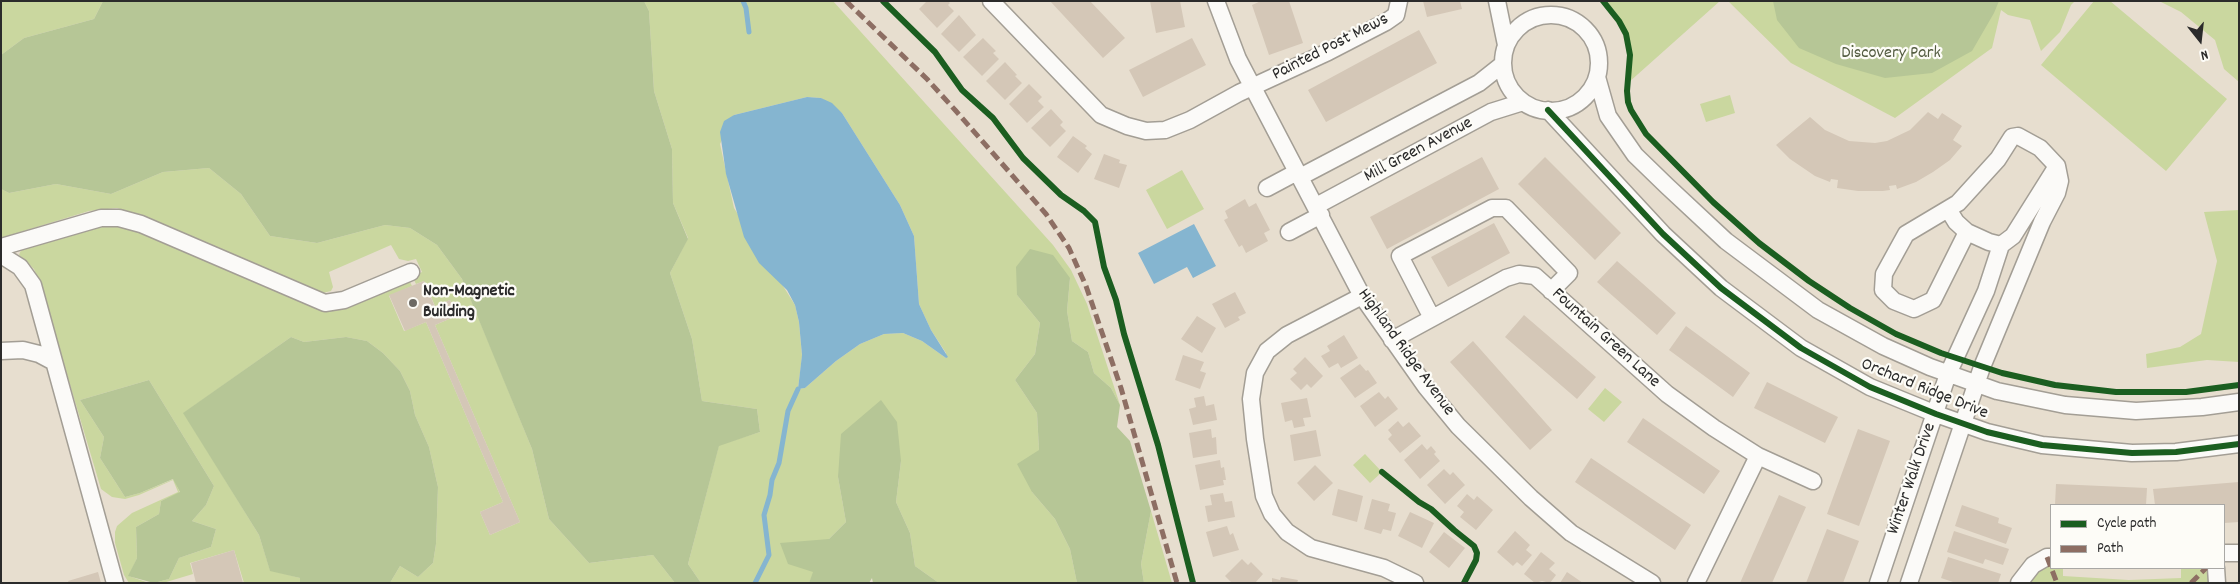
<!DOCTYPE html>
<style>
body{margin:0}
#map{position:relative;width:2240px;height:584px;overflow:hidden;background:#e7decf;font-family:Dekko,sans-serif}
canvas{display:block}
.frame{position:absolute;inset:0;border:2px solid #2b2b2b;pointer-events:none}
.legend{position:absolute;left:2050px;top:504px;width:175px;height:65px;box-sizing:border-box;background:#fdfcf7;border:1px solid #a9a8a5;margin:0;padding:6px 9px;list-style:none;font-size:15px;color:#2b2b2b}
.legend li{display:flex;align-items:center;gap:10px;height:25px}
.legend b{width:25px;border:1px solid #a9a8a5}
.north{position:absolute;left:2175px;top:15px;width:50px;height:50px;-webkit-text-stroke:4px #fdfcf7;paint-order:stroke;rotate:164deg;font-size:14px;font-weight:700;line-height:20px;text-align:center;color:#2b2b2b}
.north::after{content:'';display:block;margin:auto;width:18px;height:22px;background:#2b2b2b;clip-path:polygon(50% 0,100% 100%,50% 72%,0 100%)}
</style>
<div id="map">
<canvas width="2240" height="584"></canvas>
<div class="frame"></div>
<ul class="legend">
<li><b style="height:6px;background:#1b5e20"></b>Cycle path</li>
<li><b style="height:6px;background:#8d6e63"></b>Path</li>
</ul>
<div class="north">N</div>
</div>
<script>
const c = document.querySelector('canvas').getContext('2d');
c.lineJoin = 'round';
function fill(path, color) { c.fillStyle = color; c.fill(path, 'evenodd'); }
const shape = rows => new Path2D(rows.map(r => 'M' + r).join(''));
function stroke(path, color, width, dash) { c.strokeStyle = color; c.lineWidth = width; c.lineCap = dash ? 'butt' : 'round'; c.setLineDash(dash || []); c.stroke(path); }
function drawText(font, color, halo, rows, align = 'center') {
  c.font = font + ' Dekko,sans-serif'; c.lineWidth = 4.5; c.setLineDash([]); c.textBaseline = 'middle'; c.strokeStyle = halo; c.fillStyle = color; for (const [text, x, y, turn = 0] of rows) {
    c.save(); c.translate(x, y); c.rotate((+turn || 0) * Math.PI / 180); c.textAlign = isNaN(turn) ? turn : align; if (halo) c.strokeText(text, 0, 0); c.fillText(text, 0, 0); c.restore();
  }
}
fill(shape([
 [1,1,103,1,94,19,24,38,1,55],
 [644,1,833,1,1053,245,1071,270,1087,304,1120,405,1111,388,1094,373,1088,352,1072,341,1067,311,1070,278,1017,295,1040,323,1035,354,1015,380,1037,413,1039,450,1032,492,1055,519,1070,549,1077,583,939,583,915,566,910,533,896,502,901,461,838,477,846,522,829,539,809,583,701,583,688,564,719,445,760,432,757,409,702,401,692,339,670,273,688,238,673,203,672,149,654,91,649,11],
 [807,97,821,98,842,113,900,205,914,236,919,304,931,330,946,353,946,358,922,341,903,333,884,334,860,344,836,361,805,388,798,389,802,356,799,322,795,305,734,208,720,144,734,115],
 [1607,1,1720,1,1628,83,1632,59,1628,34,1616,13],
 [1728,1,2075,1,2071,5,2060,32,2041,51,2030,20,2008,15,2001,10,1992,48,1895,118,1791,63],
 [2094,1,2110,1,2227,99,2166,171,2041,65],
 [2159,1,2239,1,2239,82,2224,69,2215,40,2181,12],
 [1730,95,1735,113,1706,122,1700,104],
 [209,168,241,194,270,236,317,243,385,225,410,228,437,245,462,279,498,365,532,449,549,519,589,563,653,555,675,583,390,583,400,566,418,577,433,563,436,544,438,487,429,447,415,415,410,391,400,371,383,353,367,341,346,337,304,342,291,337,184,413,259,535,270,570,300,578,300,583,244,583,234,550,190,563,193,574,163,583,154,583,169,579,179,558,211,547,216,529,192,521,206,505,214,486,149,380,80,400,104,437,100,458,125,497,140,493,174,479,180,493,161,501,159,514,136,527,137,558,129,576,149,583,129,583,124,575,115,543,115,532,117,526,132,513,178,492,173,480,139,495,125,499,112,497,101,489,41,287,34,269,19,255,21,250,27,247,98,226,126,227,321,309,336,308,408,278,412,286,389,296,404,331,426,322,503,502,480,512,490,535,520,522,435,325,456,316,450,300,435,306,424,281,416,284,412,276,422,272,416,259,408,261,399,259,391,245,329,272,333,287,331,291,323,293,142,216,117,208,89,211,1,238,1,189,9,193,56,184,111,194,163,172],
 [1182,170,1204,209,1167,229,1146,190],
 [2239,210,2239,362,2207,360,2147,368,2146,354,2180,347,2201,334,2217,261,2204,212],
 [1605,388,1622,402,1604,422,1588,409],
 [1365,454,1382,472,1370,483,1353,465],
 [1151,511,1172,583,1144,583,1141,564],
 [2051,563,2051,568,2063,568,2063,576,2129,580,2181,578,2181,568,2209,568,2212,583,2026,583,2034,572]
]), '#cad79f');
fill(shape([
 [103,1,644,1,649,11,654,91,672,149,673,203,688,239,670,273,692,339,702,401,757,409,760,432,719,446,688,564,701,583,675,583,653,555,589,563,549,519,532,449,462,279,437,245,410,228,385,225,317,243,270,236,241,194,209,168,163,172,111,194,56,184,9,193,1,189,1,55,24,38,94,19],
 [1773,1,1999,1,1994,13,1972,51,1932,73,1885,78,1836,64,1799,48,1777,20],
 [1030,249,1053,255,1070,278,1067,311,1072,341,1088,352,1094,373,1111,388,1120,405,1117,427,1130,441,1151,511,1141,564,1144,583,1077,583,1070,549,1055,519,1032,492,1017,464,1039,450,1037,413,1015,380,1035,354,1040,323,1017,295,1016,267],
 [291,337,304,342,346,337,367,341,383,353,400,371,410,391,415,415,429,447,438,487,436,544,433,563,418,577,400,566,390,583,300,583,300,578,270,571,259,535,183,413],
 [149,380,214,486,206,505,192,521,216,529,211,547,179,558,169,579,154,583,128,576,137,558,136,527,159,514,161,501,180,492,173,479,140,493,125,497,100,458,104,437,80,400],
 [881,400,897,422,901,461,896,502,910,533,915,566,939,583,873,583,872,578,869,583,809,583,813,572,788,564,780,543,829,539,846,522,838,477,841,434]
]), '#b6c696');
fill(shape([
 [807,97,821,98,832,103,842,113,900,205,914,236,919,304,931,330,948,357,946,358,922,341,903,333,884,334,860,344,836,361,805,388,798,389,802,355,799,322,795,305,787,290,759,263,744,237,726,174,720,132,724,121,734,115],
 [1194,224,1216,266,1193,278,1187,267,1154,284,1138,253]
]), '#85b5d0');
stroke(shape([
 [743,1,746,8,749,32],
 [755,583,769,555,764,515,770,495,772,480,779,463,788,411,798,389]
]), '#85b5d0', 5);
fill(shape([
 [927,1,948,1,950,3,948,5,954,11,937,28,919,9],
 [1050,1,1090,1,1125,38,1103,58],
 [1150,1,1180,1,1185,27,1156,33],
 [1261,1,1289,1,1303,43,1269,55,1252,5],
 [1423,1,1460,1,1462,9,1427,17],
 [959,15,976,35,959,52,941,34],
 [1419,30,1437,63,1326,122,1308,90],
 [983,38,996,51,993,53,999,59,982,76,963,57],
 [1192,38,1206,65,1143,97,1129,70],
 [1005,62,1017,75,1015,76,1022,83,1005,100,986,81],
 [1029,84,1042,97,1038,101,1044,107,1027,123,1009,104],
 [1051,109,1063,122,1060,125,1066,131,1050,147,1031,128],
 [1928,112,1938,119,1942,113,1962,126,1953,140,1962,146,1950,160,1933,172,1916,182,1897,189,1896,185,1889,186,1890,190,1883,191,1858,191,1837,188,1838,180,1831,179,1830,182,1815,176,1790,159,1776,145,1810,117,1825,130,1849,141,1875,143,1887,141,1910,130],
 [1073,136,1087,146,1085,148,1092,154,1078,173,1057,157],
 [1104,154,1120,160,1119,163,1127,165,1119,188,1094,179],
 [1482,157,1499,189,1387,249,1370,217],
 [1545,157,1621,233,1595,260,1518,184],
 [1245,199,1249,207,1256,203,1270,230,1264,233,1268,241,1246,253,1242,245,1239,247,1224,220,1228,218,1225,211],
 [1494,223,1510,253,1448,287,1431,257],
 [1617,261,1676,313,1657,335,1597,282],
 [424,281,435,307,450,300,456,316,435,325,520,522,490,535,480,512,503,502,426,322,405,331,389,295],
 [1235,292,1246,313,1238,317,1240,320,1225,328,1212,304],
 [1524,315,1596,377,1577,399,1505,337],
 [1197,316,1216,328,1202,353,1181,339],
 [1686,326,1750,373,1733,397,1669,350],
 [1344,335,1358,358,1341,368,1338,363,1329,368,1321,356,1330,351,1327,346],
 [1473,341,1552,430,1530,450,1450,362],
 [1183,355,1204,362,1200,371,1206,373,1200,389,1175,380],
 [1305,357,1323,376,1311,388,1307,384,1301,390,1290,379,1297,373,1293,369],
 [1360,364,1366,371,1368,370,1377,383,1355,398,1340,378],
 [1767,382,1838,417,1825,443,1754,408],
 [1379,392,1385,399,1388,396,1398,409,1375,427,1360,406],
 [1204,396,1206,406,1214,404,1217,420,1193,425,1189,409,1196,407,1194,398],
 [1307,398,1311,417,1303,418,1305,426,1294,428,1292,420,1285,422,1281,403],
 [1643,418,1720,471,1704,494,1627,442],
 [1398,421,1403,427,1409,422,1421,436,1400,453,1388,439,1392,435,1388,430],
 [1211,429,1212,438,1216,437,1217,454,1193,458,1189,433],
 [1858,429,1890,441,1859,526,1827,514],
 [1316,430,1321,456,1294,461,1290,435],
 [1422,444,1427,450,1431,446,1436,452,1434,454,1440,461,1420,479,1404,460],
 [1591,458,1691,525,1675,550,1575,482],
 [1220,460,1221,468,1224,467,1226,480,1223,480,1224,485,1200,490,1195,465],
 [1315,465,1333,483,1314,501,1297,483],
 [1444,469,1450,475,1453,472,1465,485,1445,504,1427,485],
 [2239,482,2239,522,2224,523,2224,505,2155,505,2153,489],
 [2056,484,2147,488,2146,505,2055,505],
 [1338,489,1363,496,1357,522,1332,515],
 [1223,493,1225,502,1232,501,1235,517,1208,522,1205,506,1212,505,1210,495],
 [1467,494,1474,500,1477,496,1493,510,1476,530,1460,517,1464,512,1457,506],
 [1779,495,1806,507,1772,583,1740,583],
 [1372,499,1390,504,1388,511,1396,513,1391,531,1383,529,1381,534,1364,529],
 [1962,505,1999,518,1998,523,2012,528,2006,544,1955,526],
 [1410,512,1434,523,1422,548,1398,536],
 [1227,526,1230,535,1233,533,1239,550,1213,557,1206,532],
 [1827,529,1859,541,1843,583,1806,583],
 [1515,531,1530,545,1526,550,1532,555,1522,566,1517,562,1513,566,1497,552],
 [1954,531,2009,549,2003,565,1985,559,1983,564,1947,552],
 [1444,532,1465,548,1449,568,1429,552],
 [234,550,243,583,196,583,191,563],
 [1541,552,1555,563,1549,569,1556,575,1550,583,1542,581,1535,583,1524,574],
 [1948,557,2001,574,1998,583,1956,583,1941,578],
 [1242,559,1248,565,1251,562,1263,574,1255,583,1232,583,1225,576],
 [98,572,101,583,69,583,68,581],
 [1567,572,1583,583,1560,583],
 [1281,577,1298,580,1297,583,1272,583,1272,578,1280,580]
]), '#d4c7b7');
const minor = shape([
 [991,1,1101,115,1127,126,1146,131,1165,130,1190,120,1239,93,1328,52,1386,22,1396,15,1399,1],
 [1216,1,1238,59,1362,296,1426,387,1458,426,1531,498,1571,533,1652,583],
 [1497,1,1506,45],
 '1503 63a48 48 0 1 1 96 0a48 48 0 1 1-96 0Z',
 [1597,77,1608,116,1635,155,1667,186,1726,241,1818,310,1883,346,1930,367,1997,391,2065,405,2136,411,2202,407,2239,402],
 [1548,110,1663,234,1721,288,1801,348,1870,387,1936,414,1987,432,2042,445,2132,453,2176,452,2239,444],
 [1300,177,1479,83,1503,64],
 [1267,188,1297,172],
 [1316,206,1491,112,1523,102],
 [1948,209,1956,222,1967,232,1989,242,2001,245,2013,236,2057,166],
 [1289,232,1321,215],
 [1,247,101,218,119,218,141,224,325,303,344,300,411,272],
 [1,255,20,267,33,285,115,583],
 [1362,296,1287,335,1267,351,1255,373,1251,399,1255,439,1264,496,1272,514,1287,532,1311,548,1384,568,1415,583],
 [1432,318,1400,256,1492,208,1506,208,1569,273,1551,291],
 [1392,340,1506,278,1519,274,1535,276,1667,394,1714,428,1758,456,1813,481],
 [1,351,23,350,39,354,54,362],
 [2224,553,2239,553],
 [2216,568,2217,583],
 [1696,583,1758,456],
 [1878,583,1948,374,1986,291,2001,245],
 [1909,583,1982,367,2042,222,2057,193,2060,181,2057,166,2040,148,2018,136,2012,137,1998,159,1958,203,1906,234,1884,274,1883,290,1894,301,1914,309,1933,300,1967,232],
 [2019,583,2033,565,2047,557,2051,557]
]);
stroke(minor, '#a39e95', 19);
stroke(minor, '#fbfaf8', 16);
stroke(shape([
 [846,1,927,79,956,111,1046,214,1069,248,1086,286,1121,388,1177,583],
 [2047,557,2057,583],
 [2191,583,2206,568]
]), '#8d6e63', 5, [10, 5]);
stroke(shape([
 [883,1,935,52,962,90,993,118,1023,158,1061,195,1084,211,1095,222,1104,267,1116,300,1124,334,1158,445,1193,583],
 [1603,1,1619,21,1626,34,1630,55,1627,91,1628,102,1631,110,1646,134,1713,202,1759,243,1809,281,1850,308,1896,334,1941,353,2002,373,2055,385,2116,392,2186,392,2239,385],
 [1548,110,1663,234,1721,288,1801,348,1870,387,1936,414,1987,432,2042,445,2132,453,2176,452,2239,444],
 [1382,472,1419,502,1431,509,1454,530,1474,546,1477,553,1476,560,1464,583]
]), '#1b5e20', 6);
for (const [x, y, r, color] of [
 [413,303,5,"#6d6a64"]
]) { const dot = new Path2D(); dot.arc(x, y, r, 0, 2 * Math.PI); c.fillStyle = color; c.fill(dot); stroke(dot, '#fdfcf7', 2); }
drawText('18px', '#2b2b2b', '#fdfcf7', [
 ["Painted Post Mews",1331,48,-27],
 ["Mill Green Avenue",1419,151,-28],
 ["Fountain Green Lane",1605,339,42],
 ["Highland Ridge Avenue",1405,353,54],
 ["Orchard Ridge Drive",1924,390,22],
 ["Winter Walk Drive",1913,479,-71]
]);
drawText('18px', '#545d42', '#fdfcf7', [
 ["Discovery Park",1891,55]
]);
drawText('bold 18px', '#2b2b2b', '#fdfcf7', [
 ["Non-Magnetic",423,293],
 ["Building",423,314]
], 'left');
</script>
